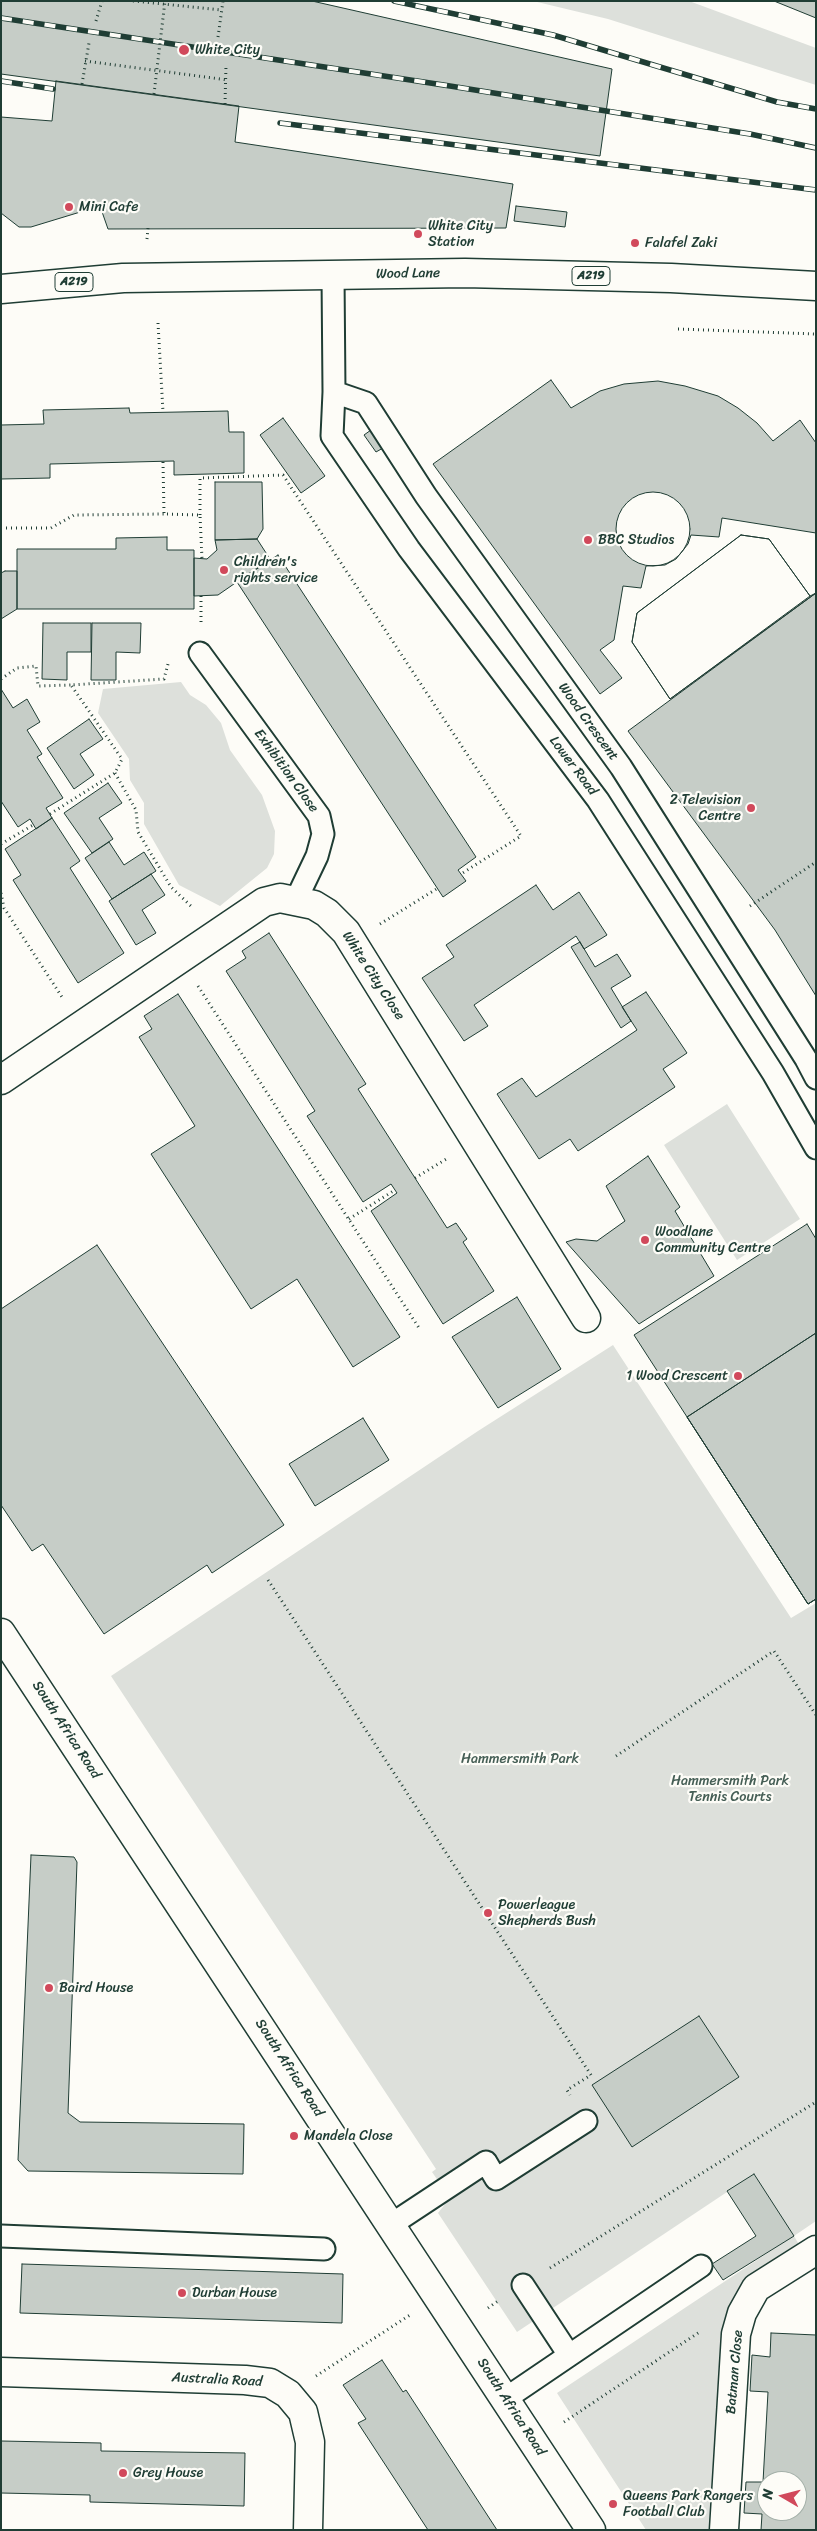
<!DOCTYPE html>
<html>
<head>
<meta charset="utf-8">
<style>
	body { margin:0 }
	#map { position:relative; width:817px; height:2531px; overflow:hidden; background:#fdfcf7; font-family:Sriracha,sans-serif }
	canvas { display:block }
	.frame { position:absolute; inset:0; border:2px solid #1f3d34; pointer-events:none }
	.north { position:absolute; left:757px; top:2471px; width:50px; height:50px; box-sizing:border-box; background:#fdfcf7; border:1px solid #a4b0a9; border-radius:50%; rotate:278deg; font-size:14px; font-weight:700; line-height:20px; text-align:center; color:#1f3d34 }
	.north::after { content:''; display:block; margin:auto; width:18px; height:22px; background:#d1495b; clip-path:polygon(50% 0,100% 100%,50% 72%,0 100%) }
</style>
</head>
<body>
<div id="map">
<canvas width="817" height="2531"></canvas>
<div class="frame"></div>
<div class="north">N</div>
</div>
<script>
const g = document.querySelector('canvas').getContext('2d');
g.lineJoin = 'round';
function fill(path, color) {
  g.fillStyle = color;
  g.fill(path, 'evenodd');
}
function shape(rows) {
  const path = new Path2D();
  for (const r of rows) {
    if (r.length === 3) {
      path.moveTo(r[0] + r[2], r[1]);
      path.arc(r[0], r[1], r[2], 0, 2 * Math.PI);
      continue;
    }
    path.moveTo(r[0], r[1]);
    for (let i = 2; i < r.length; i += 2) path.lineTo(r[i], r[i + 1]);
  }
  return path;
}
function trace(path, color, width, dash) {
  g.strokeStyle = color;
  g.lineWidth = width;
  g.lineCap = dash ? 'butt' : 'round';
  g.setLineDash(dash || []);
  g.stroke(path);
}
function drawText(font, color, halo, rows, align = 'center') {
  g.font = font + ' Sriracha,sans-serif';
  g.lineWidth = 4.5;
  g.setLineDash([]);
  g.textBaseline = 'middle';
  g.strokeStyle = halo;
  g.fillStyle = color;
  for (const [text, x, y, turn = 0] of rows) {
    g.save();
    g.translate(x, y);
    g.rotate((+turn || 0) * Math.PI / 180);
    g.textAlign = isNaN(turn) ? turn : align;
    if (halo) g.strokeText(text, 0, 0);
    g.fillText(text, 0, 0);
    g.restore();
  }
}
fill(shape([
	[533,1,689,1,816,48,816,85,608,19],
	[181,682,190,695,206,705,221,723,230,750,262,795,275,831,274,854,267,868,220,906,179,885,144,824,144,803,130,780,129,759,98,713,103,689],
	[727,1104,800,1219,737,1260,664,1145],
	[613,1345,791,1618,816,1603,816,2221,794,2236,801,2248,745,2286,734,2298,724,2323,711,2530,646,2530,557,2393,793,2236,754,2174,517,2332,438,2213,450,2198,432,2172,436,2169,111,1676,478,1431]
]), '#dde0db');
const building = shape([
	[1,1,312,1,612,69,600,156,1,74,1,1],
	[774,1,816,1,816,18,774,1],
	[56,81,239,106,235,142,513,184,506,228,108,229,100,206,31,227,19,227,1,213,1,117,52,121,56,81],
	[516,206,567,212,565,227,514,221,516,206],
	[551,380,571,408,600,391,624,384,658,381,685,386,718,396,738,408,757,423,773,441,800,420,816,443,816,533,722,518,719,537,691,535,688,544,676,559,665,565,646,566,641,588,623,586,614,640,600,650,622,678,600,694,433,464,551,380],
	[129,408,130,413,228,411,229,432,244,432,244,473,174,475,174,461,50,464,50,478,1,479,1,425,44,424,43,410,129,408],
	[283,418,325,476,301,493,260,435,283,418],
	[371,430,383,448,376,452,364,435,371,430],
	[215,482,262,482,263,529,257,539,215,540,215,482],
	[653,529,37],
	[741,535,769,539,810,596,816,593,670,699,632,642,637,613,741,535],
	[741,535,769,539,810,596,670,699,632,642,637,613,741,535],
	[167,537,167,550,194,550,194,609,17,609,17,549,116,549,116,538,167,537],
	[257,539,270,559,218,595,194,596,194,558,207,559,217,550,215,540,257,539],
	[278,555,476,857,458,870,466,881,443,897,237,582,278,555],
	[5,571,17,571,17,609,1,619,1,573,5,571],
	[816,593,816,996,775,930,628,731,816,593],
	[43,623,91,623,91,652,67,652,67,680,42,679,43,623],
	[92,623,141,623,140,653,116,652,116,680,91,680,92,623],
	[1,689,13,708,27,699,40,722,27,730,42,754,37,757,63,798,46,808,52,818,36,829,30,819,18,827,1,801,1,689],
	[89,719,103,739,80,754,94,775,74,789,47,748,89,719],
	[108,783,122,803,99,818,113,839,92,853,64,813,108,783],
	[52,818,80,861,70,868,124,953,78,983,13,880,21,875,5,849,52,818],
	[109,842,124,865,144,852,156,871,112,899,85,858,109,842],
	[151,874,165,895,142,910,156,933,136,945,109,901,151,874],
	[536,885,553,910,579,892,607,935,584,949,576,936,474,1005,488,1026,464,1041,422,978,454,957,446,945,536,885],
	[269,933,366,1084,358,1089,447,1228,456,1223,467,1239,463,1242,494,1291,443,1324,371,1211,397,1193,391,1184,363,1202,307,1116,315,1111,226,971,246,958,242,951,269,933],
	[580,942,595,967,617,954,631,976,611,988,631,1021,621,1028,571,947,580,942],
	[646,992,687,1053,663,1069,675,1087,578,1151,570,1139,539,1159,497,1094,522,1078,536,1097,637,1030,622,1007,646,992],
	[178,994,400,1337,353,1367,297,1279,251,1309,151,1154,195,1126,139,1037,152,1029,144,1016,178,994],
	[648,1156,680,1207,675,1211,714,1276,639,1324,566,1242,576,1239,597,1241,625,1221,606,1186,648,1156],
	[807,1224,816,1239,816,1599,808,1604,634,1335,807,1224],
	[97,1245,284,1525,212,1573,207,1565,104,1634,43,1544,32,1551,1,1505,1,1309,97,1245],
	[517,1297,561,1369,498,1408,452,1337,517,1297],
	[816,1333,816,1599,808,1604,687,1417,816,1333],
	[816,1333,816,1599,808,1604,687,1417,816,1333],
	[363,1418,389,1460,315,1506,289,1464,363,1418],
	[31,1855,74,1857,77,1862,68,2113,80,2122,244,2124,243,2174,28,2171,18,2160,31,1855],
	[699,2016,739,2077,632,2147,592,2085,699,2016],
	[754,2174,794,2236,723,2280,712,2264,756,2236,727,2191,754,2174],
	[22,2264,343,2274,342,2323,20,2313,22,2264],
	[771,2333,816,2335,816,2530,761,2530,762,2514,744,2513,746,2482,763,2482,768,2392,750,2391,752,2355,770,2357,771,2333],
	[767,2481,797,2481,797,2511,767,2511,767,2481],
	[382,2360,403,2392,406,2390,497,2530,428,2530,358,2423,366,2419,343,2385,382,2360],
	[1,2441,101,2443,101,2451,245,2453,244,2506,90,2502,90,2495,1,2493,1,2441]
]);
fill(building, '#c6cdc7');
trace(building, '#1f3d34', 1);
const service = shape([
	[333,275,334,392,332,436,409,549,598,800,773,1073,816,1148],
	[334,392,366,403,426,496,621,767,806,1059,816,1078],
	[200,653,319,816,323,834,317,856,296,900],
	[392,2224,486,2162,496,2179,586,2121],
	[1,2236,324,2249],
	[523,2285,569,2355],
	[505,2399,701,2266]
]);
const minor = shape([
	[1,1080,264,902,280,898,314,905,327,913,346,932,586,1318],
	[1,2372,245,2380,270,2383,288,2394,303,2412,310,2442,308,2530],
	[724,2530,736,2334,742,2313,756,2288,816,2250]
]);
const tertiary = shape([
	[1,1633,591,2530]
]);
const primary = shape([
	[1,289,123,278,465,273,671,278,816,286]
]);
trace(service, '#1f3d34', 25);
trace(minor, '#1f3d34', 31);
trace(tertiary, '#1f3d34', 31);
trace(primary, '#1f3d34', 31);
trace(shape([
	[133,1,222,10],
	[96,21,102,1],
	[218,37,223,1],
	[85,61,228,80],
	[82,84,89,43],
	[225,104,226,65],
	[147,239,148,228],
	[158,323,163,412],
	[678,329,816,334],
	[163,462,164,514,200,515,202,559],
	[200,515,200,478,283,475,521,836,461,874],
	[1,528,51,528,74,515,164,514],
	[201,622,201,595],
	[1,679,17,668,36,666,38,686,71,685],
	[115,773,136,810,138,832,171,887,193,908],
	[50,814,115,773,122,759,71,685,164,679,168,664,171,663],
	[1,844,33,825],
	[1,893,4,908,62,997],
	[750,906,816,862],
	[380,924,438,888],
	[198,986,419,1328],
	[415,1178,448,1158],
	[349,1219,395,1190],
	[268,1580,591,2075,567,2090,570,2095],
	[616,1756,774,1651,816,1715],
	[550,2268,816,2102],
	[488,2308,498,2301],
	[316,2376,410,2315],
	[564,2422,701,2331]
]), '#1f3d34', 3, [1, 4]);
trace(service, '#fdfcf7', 21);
trace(minor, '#fdfcf7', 28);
trace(tertiary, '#fdfcf7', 28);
trace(primary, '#fdfcf7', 28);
const rail = shape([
	[394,1,553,35,777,102,816,109],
	[1,18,450,86,750,134,816,148],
	[1,81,53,89],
	[280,123,816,190]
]);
trace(rail, '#1f3d34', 5.5);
trace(rail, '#fdfcf7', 4, [11]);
trace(shape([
	[154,94,165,1]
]), '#1f3d34', 3, [1, 4]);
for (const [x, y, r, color] of [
	[184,50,6,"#d1495b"],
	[69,207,5,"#d1495b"],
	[418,234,5,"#d1495b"],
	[635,243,5,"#d1495b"],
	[588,540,5,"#d1495b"],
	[224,570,5,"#d1495b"],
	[751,808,5,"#d1495b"],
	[645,1240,5,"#d1495b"],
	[738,1376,5,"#d1495b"],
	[488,1913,5,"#d1495b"],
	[49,1988,5,"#d1495b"],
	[294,2136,5,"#d1495b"],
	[182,2293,5,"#d1495b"],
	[123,2473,5,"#d1495b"],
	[613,2504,5,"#d1495b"]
]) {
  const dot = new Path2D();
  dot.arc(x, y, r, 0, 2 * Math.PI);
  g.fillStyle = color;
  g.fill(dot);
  trace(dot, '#fdfcf7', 2);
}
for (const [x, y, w] of [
	[591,276,38],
	[74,282,38]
]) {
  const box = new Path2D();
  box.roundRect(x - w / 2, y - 9.5, w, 19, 4);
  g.fillStyle = '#fdfcf7';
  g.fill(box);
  trace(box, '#1f3d34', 1);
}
drawText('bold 12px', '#1f3d34', null, [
	["A219",591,276],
	["A219",74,282]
]);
drawText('14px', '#1f3d34', '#fdfcf7', [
	["White City",195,50],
	["Mini Cafe",79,207],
	["White City",428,226],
	["Station",428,242],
	["Falafel Zaki",645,243],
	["BBC Studios",598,540],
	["Children's",234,562],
	["rights service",234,578],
	["2 Television",741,800,"right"],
	["Centre",741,816,"right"],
	["Woodlane",655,1232],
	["Community Centre",655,1248],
	["1 Wood Crescent",728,1376,"right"],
	["Powerleague",498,1905],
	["Shepherds Bush",498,1921],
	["Baird House",59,1988],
	["Mandela Close",304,2136],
	["Durban House",192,2293],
	["Grey House",133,2473],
	["Queens Park Rangers",623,2496],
	["Football Club",623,2512]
], 'left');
drawText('14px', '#1f3d34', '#fdfcf7', [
	["Wood Lane",408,274,-1],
	["Wood Crescent",588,722,54],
	["Lower Road",573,766,53],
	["Exhibition Close",286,771,54],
	["White City Close",373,976,57],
	["South Africa Road",66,1730,57],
	["South Africa Road",289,2068,57],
	["Batman Close",735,2372,-85],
	["Australia Road",217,2380,3],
	["South Africa Road",511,2407,57]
]);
drawText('14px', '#455e55', '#fdfcf7', [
	["Hammersmith Park",520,1759],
	["Hammersmith Park",730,1781],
	["Tennis Courts",730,1797]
]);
</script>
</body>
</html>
